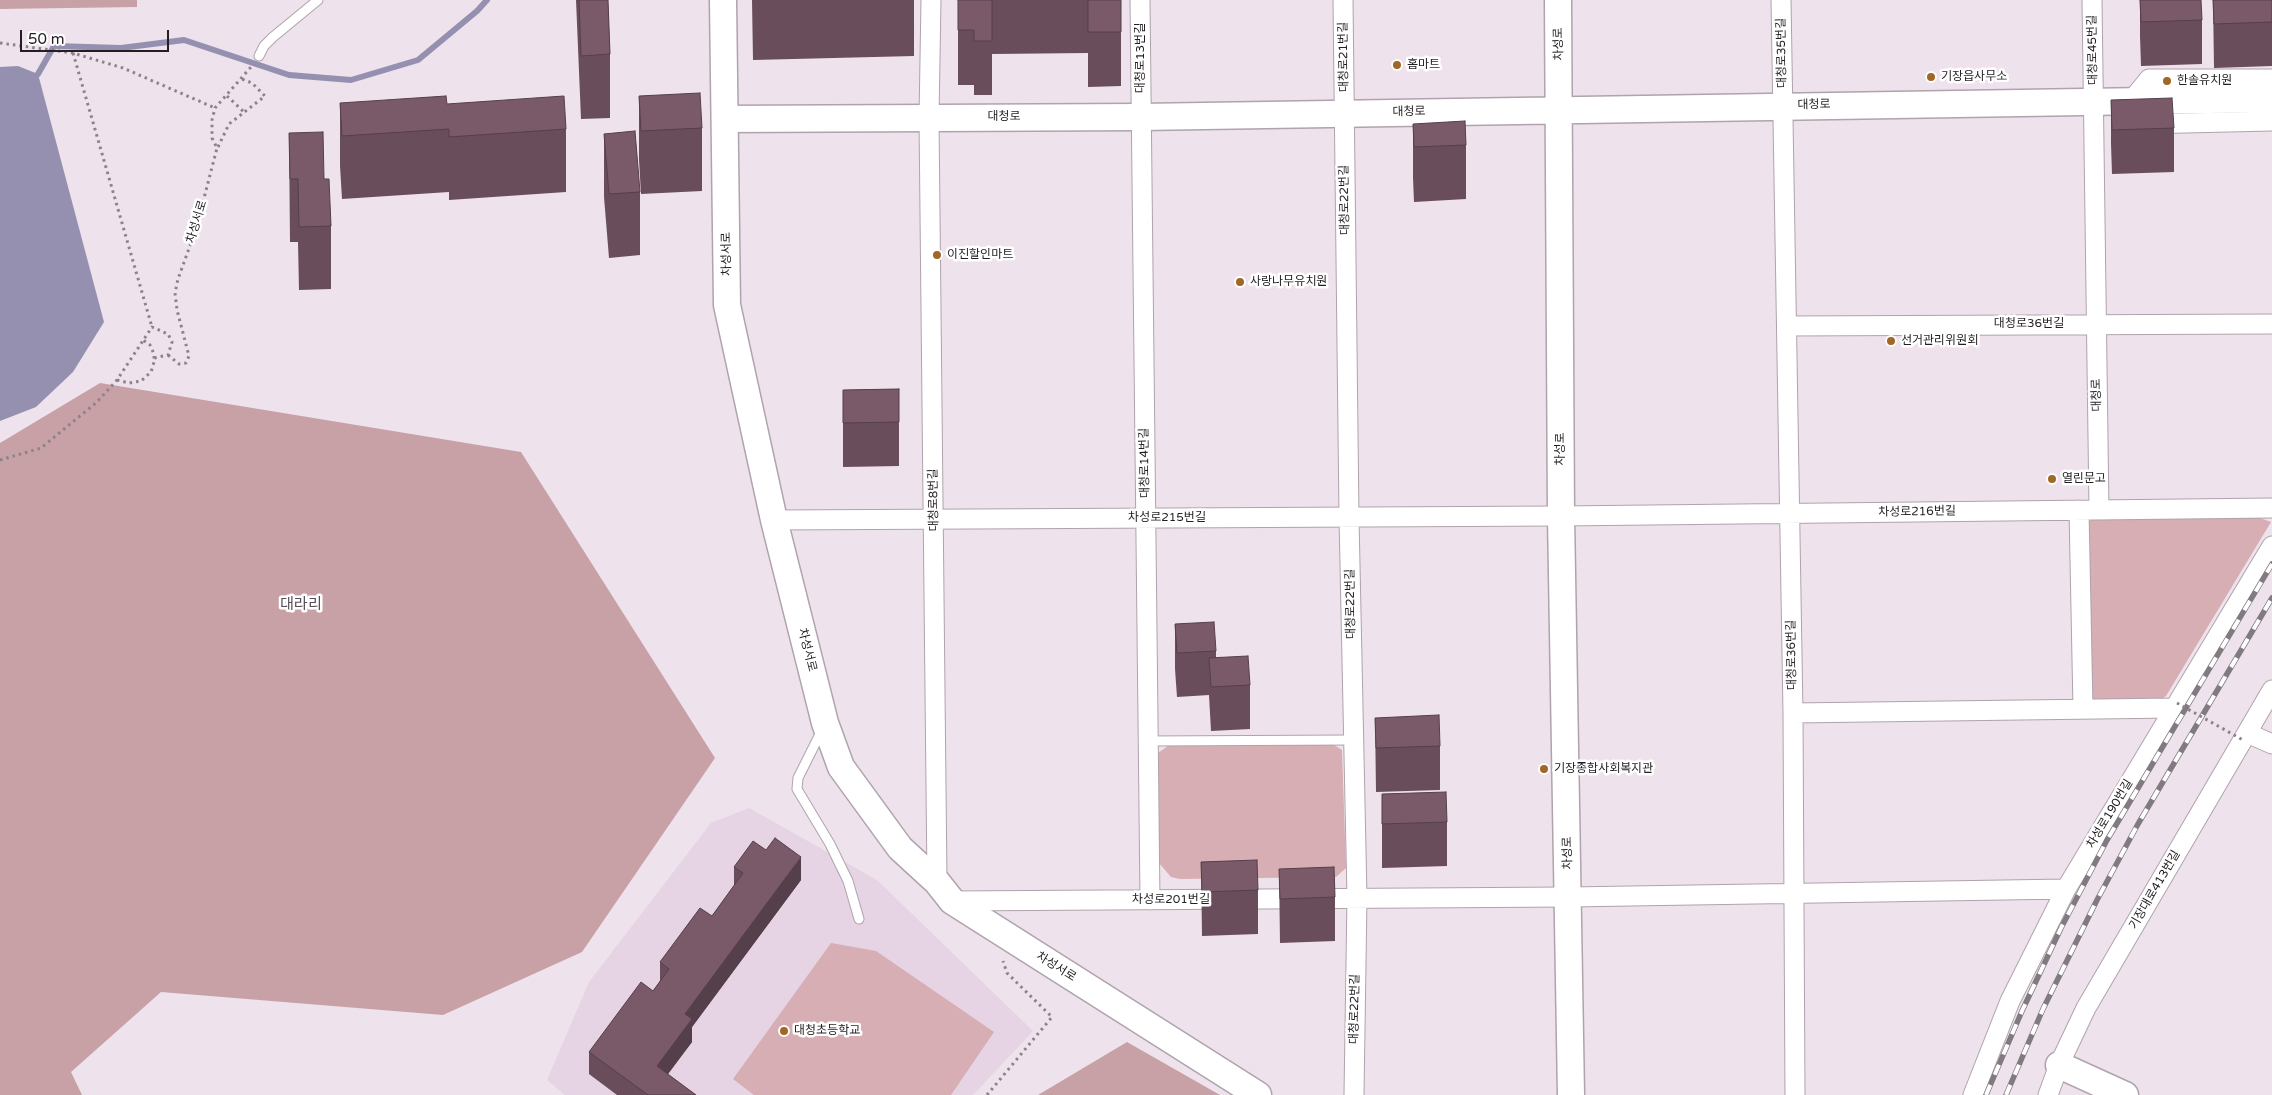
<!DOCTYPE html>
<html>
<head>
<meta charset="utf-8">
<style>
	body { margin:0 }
	#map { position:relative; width:2272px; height:1095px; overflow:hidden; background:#eee2ec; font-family:"Varela Round",sans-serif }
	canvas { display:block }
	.scale { position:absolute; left:20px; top:30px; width:149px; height:22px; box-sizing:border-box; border:2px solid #221e21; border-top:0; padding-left:6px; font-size:15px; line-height:18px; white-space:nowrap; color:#221e21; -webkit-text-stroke:4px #fff; paint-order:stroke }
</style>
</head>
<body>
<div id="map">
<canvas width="2272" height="1095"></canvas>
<div class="scale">50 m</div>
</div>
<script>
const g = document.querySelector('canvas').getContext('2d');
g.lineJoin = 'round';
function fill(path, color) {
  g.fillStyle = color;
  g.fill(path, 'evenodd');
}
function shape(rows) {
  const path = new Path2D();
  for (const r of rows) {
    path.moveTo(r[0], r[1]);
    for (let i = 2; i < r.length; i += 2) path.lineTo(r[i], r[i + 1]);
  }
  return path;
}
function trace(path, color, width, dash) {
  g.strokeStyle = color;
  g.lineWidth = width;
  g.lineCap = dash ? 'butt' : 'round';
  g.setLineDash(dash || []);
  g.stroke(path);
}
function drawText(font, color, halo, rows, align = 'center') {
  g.font = font + ' "Varela Round","Noto Sans KR",sans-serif';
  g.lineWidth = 5;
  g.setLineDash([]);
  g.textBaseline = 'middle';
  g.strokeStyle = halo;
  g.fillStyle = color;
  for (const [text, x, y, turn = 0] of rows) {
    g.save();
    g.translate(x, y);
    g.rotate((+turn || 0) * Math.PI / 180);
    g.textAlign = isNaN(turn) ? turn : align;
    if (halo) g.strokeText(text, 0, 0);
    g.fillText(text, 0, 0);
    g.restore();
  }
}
fill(shape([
	[749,808,877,880,1033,1031,973,1095,565,1095,547,1080,589,982,711,823]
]), '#e6d3e3');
fill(shape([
	[2260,518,2271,522,2166,696,2160,700,2091,704,2088,521,2095,519],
	[1172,743,1331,743,1342,750,1346,868,1336,877,1180,879,1171,877,1159,863,1158,753],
	[831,943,876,951,994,1032,951,1095,754,1095,733,1079]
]), '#d6aeb4');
fill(shape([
	[0,0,137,0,137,7,0,9],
	[100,383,521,452,715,758,582,952,443,1015,161,992,71,1072,82,1095,0,1095,0,443],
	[1127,1042,1220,1095,1038,1095]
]), '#c8a1a7');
fill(shape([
	[18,66,38,74,104,322,73,372,36,407,0,421,0,67]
]), '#9590b0');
trace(shape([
	[38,74,54,46,121,48,184,40,289,75,351,80,418,60,477,11,487,0]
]), '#9590b0', 6);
const lane = shape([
	[259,56,264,46,273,37,318,0],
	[822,730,798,778,797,789,830,844,848,881,859,919],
	[1148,741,1353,740]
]);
const street = shape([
	[931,0,929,118,937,882],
	[1140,0,1150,900],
	[1343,0,1349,517,1357,898,1354,1095],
	[1781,0,1793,713,1795,1095],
	[2092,0,2099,510],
	[2272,79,2149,79,2132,100,2143,124,2272,121],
	[1787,326,2272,324],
	[2079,510,2083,709],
	[774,520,1561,516,2272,508],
	[1793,713,2174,708],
	[2247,733,2272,744],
	[952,901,1569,897,2066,889],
	[1973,1095,2010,1001,2066,889,2272,546],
	[2048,1095,2059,1065,2086,1008,2272,690]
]);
const secondary = shape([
	[723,0,727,305,774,520,825,723,841,767,900,848,937,882,952,901,1258,1095],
	[1558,0,1561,516,1571,1095],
	[725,119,1141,117,2272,99],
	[2059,1065,2125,1095]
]);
trace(lane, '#afa3ad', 11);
trace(street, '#afa3ad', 21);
trace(secondary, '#afa3ad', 29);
trace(shape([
	[0,43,73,53,123,68,215,108],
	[73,53,152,327],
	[227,96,245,113],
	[218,147,229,124,265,96,252,83,242,79],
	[168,355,179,364,186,363,189,356,177,310,175,293,178,279,196,229,217,148,212,138,212,120,215,108,251,67],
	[117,380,129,383,141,381,151,372,154,362,154,354,150,345,143,340],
	[0,460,41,448,97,402,117,380,152,327,168,334,172,342,168,355,154,358],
	[987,1095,1052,1017,1007,973,1003,961]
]), '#8b8389', 3, [2.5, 4]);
trace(lane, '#fff', 9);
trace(street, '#fff', 19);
trace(secondary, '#fff', 26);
const rail = shape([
	[1986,1095,2022,1011,2061,928,2107,840,2272,564],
	[2006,1095,2043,1009,2097,900,2138,824,2272,598]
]);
trace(rail, '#827a81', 5.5);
trace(rail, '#fff', 4, [11]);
trace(shape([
	[2177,703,2243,740]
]), '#8b8389', 3, [2.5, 4]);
fill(shape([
	[576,0,608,0,610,54,610,118,581,119],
	[752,0,914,0,914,56,753,60],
	[958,0,1121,0,1121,86,1088,87,1088,53,992,54,992,95,974,95,974,85,958,85],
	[2140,0,2202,20,2202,64,2141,66,2140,36],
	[2213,0,2272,0,2272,66,2214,68],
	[639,96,702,128,702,191,641,194,639,160],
	[2111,100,2174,128,2174,172,2112,174,2111,144],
	[340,103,447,104,566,129,566,192,449,200,449,192,342,199,340,166],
	[1413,124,1466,145,1466,199,1414,202,1413,178],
	[289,133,324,179,331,226,331,289,299,290,298,242,290,242],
	[604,134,640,192,640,255,609,258,604,197],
	[899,389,899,466,843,467,843,390],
	[1175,624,1216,651,1216,658,1250,685,1250,729,1211,731,1209,695,1177,697,1175,669],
	[1375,718,1440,746,1440,790,1376,792],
	[1382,794,1447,822,1447,866,1382,868],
	[1201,862,1258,890,1258,934,1202,936],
	[734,867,801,880,692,1027,692,1042,667,1074,696,1095,617,1095,589,1074,589,1052,653,991,660,981,660,962,712,916,734,886],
	[1279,869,1335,897,1335,941,1280,943]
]), '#694d5a');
fill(shape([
	[801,857,801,880,692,1027,692,1042,657,1089,657,1066,685,1014]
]), '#553f4a');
const building = shape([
	[579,0,608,0,610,54,581,56,579,0],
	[958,0,992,0,992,41,974,41,974,30,958,30,958,0],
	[1088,0,1121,0,1121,32,1088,32,1088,0],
	[2140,0,2201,0,2202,20,2141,22,2140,0],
	[2213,0,2272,0,2272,22,2214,24,2213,0],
	[700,93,702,128,641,131,639,96,700,93],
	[446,96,447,104,564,96,566,129,449,137,449,129,342,136,340,103,446,96],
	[2172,98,2174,128,2112,130,2111,100,2172,98],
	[1465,121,1466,145,1414,147,1413,124,1465,121],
	[635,131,640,192,609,194,604,134,635,131],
	[323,132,324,179,329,179,331,226,299,227,298,179,290,179,289,133,323,132],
	[899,389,899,422,843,423,843,390,899,389],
	[1214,622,1216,651,1177,653,1175,624,1214,622],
	[1248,656,1250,685,1211,687,1209,658,1248,656],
	[1439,715,1440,746,1376,748,1375,718,1439,715],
	[1446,792,1447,822,1382,824,1382,794,1446,792],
	[775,838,801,857,685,1014,692,1019,657,1066,696,1095,648,1095,589,1052,641,982,653,991,669,969,660,962,700,908,712,916,743,873,734,867,753,841,766,850,775,838],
	[1257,860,1258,890,1202,892,1201,862,1257,860],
	[1334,867,1335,897,1280,899,1279,869,1334,867]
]);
fill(building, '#7a5a69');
trace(building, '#553f4a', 1);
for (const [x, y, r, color] of [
	[1397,65,5,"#a06726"],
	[1931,77,5,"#a06726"],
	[2167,81,5,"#a06726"],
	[937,255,5,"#a06726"],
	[1240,282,5,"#a06726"],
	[1891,341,5,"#a06726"],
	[2052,479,5,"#a06726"],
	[1544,769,5,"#a06726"],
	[784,1031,5,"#a06726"]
]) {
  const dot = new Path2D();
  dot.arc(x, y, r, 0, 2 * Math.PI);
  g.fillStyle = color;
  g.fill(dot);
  trace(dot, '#fff', 2);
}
drawText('12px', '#221e21', '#fff', [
	["차성로",1559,44,-91],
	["대청로45번길",2093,50,-91],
	["대청로35번길",1782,53,-91],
	["대청로21번길",1344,57,-91],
	["대청로13번길",1141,58,-90],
	["대청로",1814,105,-1],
	["대청로",1409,112,-1],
	["대청로",1004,117],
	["대청로22번길",1345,200,-91],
	["차성서로",197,222,-73],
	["차성서로",727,254,-91],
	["대청로36번길",2029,324],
	["대청로",2097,395,-91],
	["차성로",1561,449,-90],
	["대청로14번길",1145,463,-91],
	["대청로8번길",934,500,-91],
	["차성로216번길",1917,512,-1],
	["차성로215번길",1167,518],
	["대청로22번길",1351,604,-91],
	["차성서로",807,650,76],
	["대청로36번길",1792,655,-91],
	["차성로190번길",2110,814,-59],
	["차성로",1568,853,-91],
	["기장대로413번길",2155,890,-60],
	["차성로201번길",1171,900],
	["차성서로",1056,967,32],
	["대청로22번길",1355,1009,-89]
]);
drawText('12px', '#221e21', '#fff', [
	["홈마트",1407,65],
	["기장읍사무소",1941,77],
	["한솔유치원",2177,81],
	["이진할인마트",947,255],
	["사랑나무유치원",1250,282],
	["선거관리위원회",1901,341],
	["열린문고",2062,479],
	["기장종합사회복지관",1554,769],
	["대청초등학교",794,1031]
], 'left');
drawText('15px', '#574d55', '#fff', [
	["대라리",301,605]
]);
</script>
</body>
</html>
